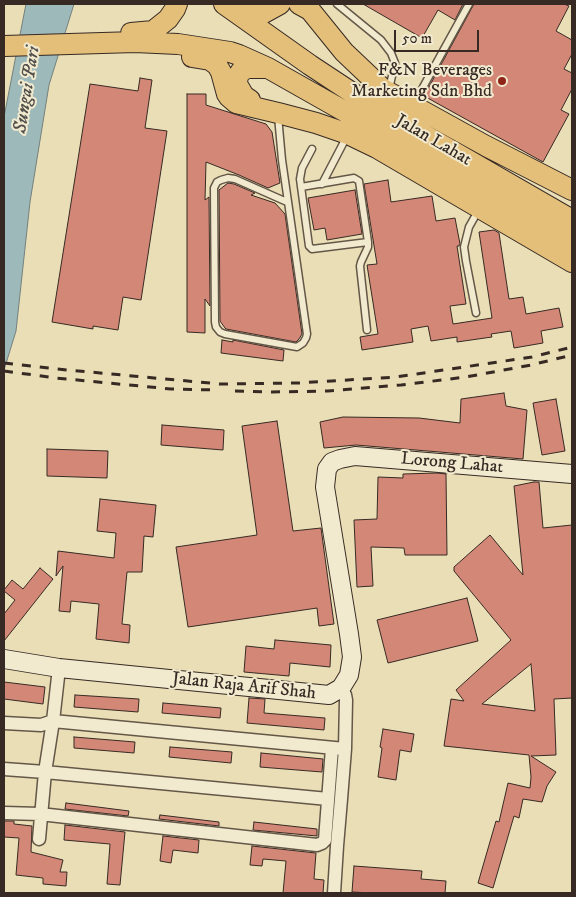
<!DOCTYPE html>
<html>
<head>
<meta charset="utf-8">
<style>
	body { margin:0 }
	#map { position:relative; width:576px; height:897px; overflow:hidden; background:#e9deb5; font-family:"IM FELL DW Pica",serif }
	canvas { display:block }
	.frame { position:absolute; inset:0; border:5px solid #372a24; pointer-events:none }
	.scale { position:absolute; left:394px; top:30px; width:85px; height:22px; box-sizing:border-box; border:2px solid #372a24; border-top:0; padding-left:6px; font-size:15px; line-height:18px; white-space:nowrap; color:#372a24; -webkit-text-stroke:4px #f1eacf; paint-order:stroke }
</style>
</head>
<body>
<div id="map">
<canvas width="576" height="897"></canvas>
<div class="frame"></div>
<div class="scale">50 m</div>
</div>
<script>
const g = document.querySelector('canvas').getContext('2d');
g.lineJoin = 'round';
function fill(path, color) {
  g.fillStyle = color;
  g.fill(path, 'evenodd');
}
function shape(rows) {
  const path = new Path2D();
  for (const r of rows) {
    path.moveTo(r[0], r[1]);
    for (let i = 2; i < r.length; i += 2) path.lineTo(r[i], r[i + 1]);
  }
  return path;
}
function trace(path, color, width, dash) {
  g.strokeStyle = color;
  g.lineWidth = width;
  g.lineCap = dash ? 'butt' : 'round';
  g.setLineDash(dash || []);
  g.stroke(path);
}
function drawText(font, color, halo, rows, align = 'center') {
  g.font = font + ' "IM FELL DW Pica",serif';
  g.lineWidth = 4;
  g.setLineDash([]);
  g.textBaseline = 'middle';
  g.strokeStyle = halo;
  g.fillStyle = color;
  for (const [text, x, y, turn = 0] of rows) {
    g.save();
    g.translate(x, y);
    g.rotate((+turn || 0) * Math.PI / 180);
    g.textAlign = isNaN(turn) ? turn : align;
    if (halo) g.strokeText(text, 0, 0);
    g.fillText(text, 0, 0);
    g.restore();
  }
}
const water = shape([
	[26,4,74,4,49,85,30,202,16,331,4,370,4,117,26,4]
]);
fill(water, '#9db9ba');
trace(water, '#74807e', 1);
const building = shape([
	[363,4,463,4,455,20,438,10,422,38,363,4],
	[474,4,564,4,569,6,556,31,572,40,572,54,564,69,572,73,572,89,561,110,569,114,543,162,424,96,474,4],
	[140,78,152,80,145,128,167,131,141,300,123,297,118,330,93,326,93,329,52,322,90,84,138,91,140,78],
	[187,94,206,94,206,105,266,124,272,132,280,183,268,188,239,175,206,162,205,200,209,197,210,306,205,299,205,333,187,332,187,94],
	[388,180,391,202,432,196,436,221,455,218,460,244,459,246,457,246,466,304,450,306,453,324,492,318,479,232,494,230,499,233,509,299,523,297,526,314,559,308,563,327,541,331,543,343,514,348,511,331,491,334,492,337,457,342,457,337,431,341,428,326,411,329,413,342,362,350,360,337,378,334,367,265,377,264,364,184,388,180],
	[228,183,234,184,255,193,251,195,275,203,285,214,302,334,299,339,296,342,226,329,225,328,220,321,219,190,228,183],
	[355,190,362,234,327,240,325,228,314,230,308,198,355,190],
	[222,340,233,342,233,340,284,350,283,361,221,353,222,340],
	[504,393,506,406,527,410,523,459,356,445,324,448,320,422,343,417,419,418,460,423,461,399,504,393],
	[556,399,565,451,542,455,533,403,556,399],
	[277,421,293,531,321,528,334,624,319,626,317,608,188,627,176,547,257,535,242,426,277,421],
	[162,425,224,430,223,450,161,445,162,425],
	[47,449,108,451,107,478,47,476,47,449],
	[437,473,446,474,447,555,405,555,404,548,371,547,373,586,357,587,354,520,377,519,378,477,403,478,403,474,437,473],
	[534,482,539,482,543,528,572,525,572,698,554,699,556,755,531,756,556,772,547,786,542,802,523,799,519,818,514,816,493,888,478,883,496,821,499,822,508,783,530,788,531,777,529,755,444,746,451,699,464,701,456,690,511,640,454,571,454,567,490,535,523,575,514,486,534,482],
	[531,664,535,711,482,704,531,664],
	[100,499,156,505,153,537,144,536,142,572,127,572,122,624,130,625,129,643,96,639,99,604,71,601,70,612,59,611,63,566,56,576,58,551,114,558,116,533,97,531,100,499],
	[40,568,53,579,4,641,4,614,15,600,4,591,4,590,12,580,23,589,40,568],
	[467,598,478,641,388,663,377,620,467,598],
	[275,640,331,645,330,667,290,663,289,676,244,672,246,646,274,649,275,640],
	[4,682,45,687,43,704,4,699,4,682],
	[75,695,139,699,138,712,74,707,75,695],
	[249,698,265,699,264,713,325,718,324,730,247,723,249,698],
	[163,703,221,708,220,718,162,713,163,703],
	[383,729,414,734,411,752,400,750,396,780,378,777,382,748,380,747,383,729],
	[74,737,135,742,134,753,74,748,74,737],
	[170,747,232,752,231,763,169,757,170,747],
	[261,753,323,759,322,772,260,767,261,753],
	[66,803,129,811,128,816,65,809,66,803],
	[160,815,219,822,219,826,159,819,160,815],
	[4,821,14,821,14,824,32,826,31,852,63,860,60,872,67,872,66,886,43,884,43,878,16,875,19,838,4,837,4,821],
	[254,822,317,829,317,836,253,830,254,822],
	[65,825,125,832,120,885,107,884,110,844,64,840,65,825],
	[163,836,199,840,198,853,173,850,171,863,160,861,163,836],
	[252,846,316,853,314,879,324,880,323,893,283,893,286,861,263,859,262,866,250,865,252,846],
	[354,866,422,871,421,879,446,881,445,893,372,893,352,892,354,866]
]);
fill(building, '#d38777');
trace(building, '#372a24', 1);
const lane = shape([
	[337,4,381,40,391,53,395,63,389,89],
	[422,89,469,4],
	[278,116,282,160,307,334,306,338,303,343,297,347,225,334,220,332,216,327,215,322,214,188,217,182,221,180,228,178,235,179,287,202],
	[312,149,302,168,300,179,309,246,312,249,368,242],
	[322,184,347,136],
	[301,187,354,178,359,181,368,242,368,247,361,262,360,266,367,330],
	[476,313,466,261,464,247,469,227,478,211]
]);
const street = shape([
	[4,723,41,725,53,721,345,749],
	[4,769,45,772,328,799],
	[4,813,40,814,317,845,322,843,325,840,332,748],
	[39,839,45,772,53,721,59,668],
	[334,893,337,846,341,799,345,749,346,700,345,695,341,688]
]);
const secondary = shape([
	[4,659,59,668,329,695,341,688,349,675,352,657,349,634,325,487,327,469,332,462,340,459,355,456,572,474]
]);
const primary = shape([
	[224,4,310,65,357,96,572,220],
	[299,4,310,10,344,52,383,89,486,146,572,190],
	[237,10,247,13,260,15,280,4],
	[131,33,153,31,168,19,175,9,177,4],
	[4,46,135,42,178,44,230,52,239,55,268,68,572,240],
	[192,57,210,60,217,65,221,72,227,94,229,97,236,103,278,113,316,123,348,134,377,148,572,262],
	[250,100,244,96,237,84,237,80,239,74,241,71,248,68,266,68]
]);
trace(lane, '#645748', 9);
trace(street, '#645748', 15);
trace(secondary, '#372a24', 20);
trace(primary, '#372a24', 22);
trace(lane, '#f1eacf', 6);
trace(street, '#f1eacf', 12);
trace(secondary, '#f1eacf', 18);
trace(primary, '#e4bf7a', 20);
trace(shape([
	[4,363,57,369,220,384,298,383,396,377,532,357,572,347],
	[4,371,56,378,171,389,218,390],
	[235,391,272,392,328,391,401,385,466,377,531,365,572,355]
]), '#372a24', 3, [9, 9]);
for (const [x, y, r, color] of [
	[502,81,5,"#8f2418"]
]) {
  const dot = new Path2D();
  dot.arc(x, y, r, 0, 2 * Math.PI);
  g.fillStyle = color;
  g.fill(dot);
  trace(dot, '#f1eacf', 2);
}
drawText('18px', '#372a24', '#f1eacf', [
	["F&N Beverages",492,71],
	["Marketing Sdn Bhd",492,92]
], 'right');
drawText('18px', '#372a24', '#f1eacf', [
	["Jalan Lahat",433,141,30],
	["Lorong Lahat",452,464,5],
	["Jalan Raja Arif Shah",244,687,6]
]);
drawText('italic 19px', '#504e4a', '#f1eacf', [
	["Sungai Pari",28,90,-81]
]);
</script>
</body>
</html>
